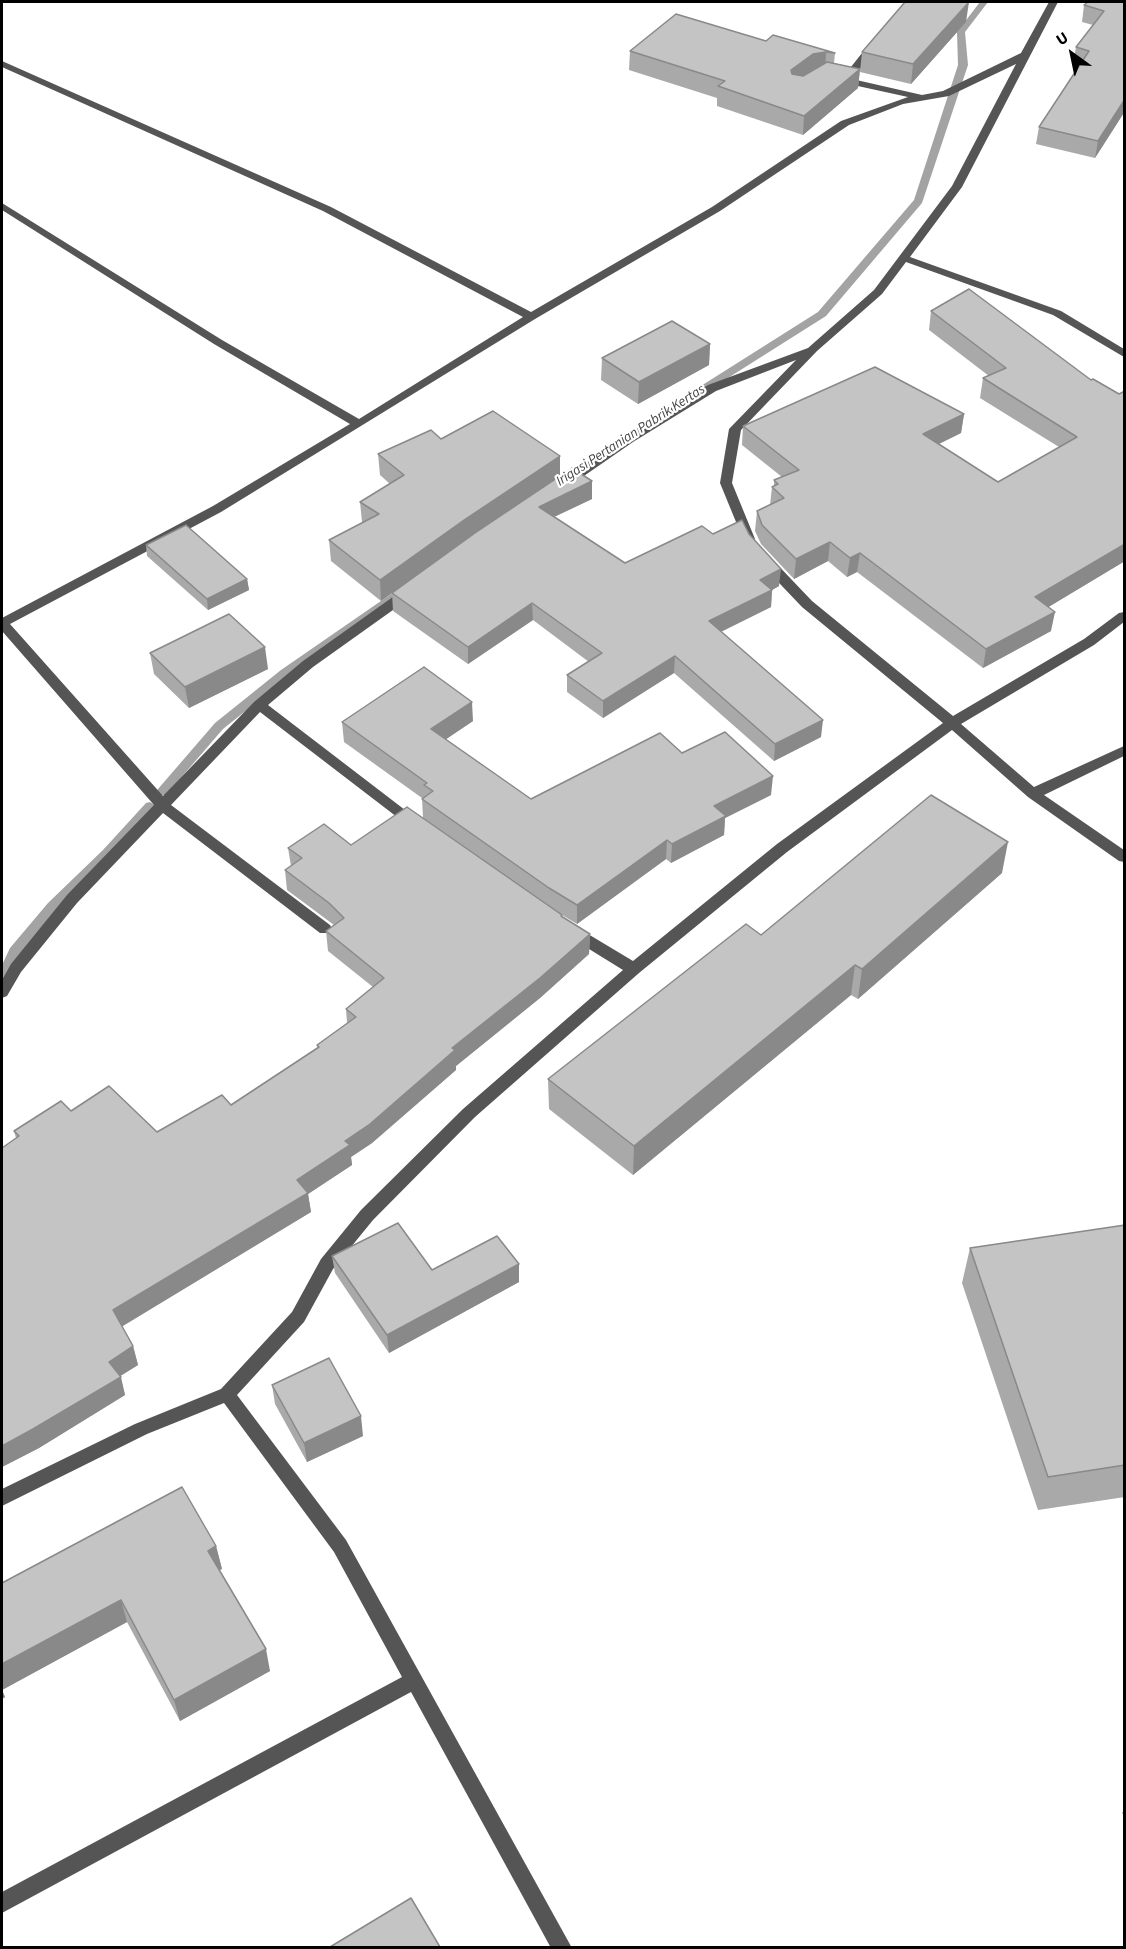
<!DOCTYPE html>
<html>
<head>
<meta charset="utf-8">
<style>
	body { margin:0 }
	#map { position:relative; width:1126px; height:1949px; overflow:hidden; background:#fff; font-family:"Source Sans 3",sans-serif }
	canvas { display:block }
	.frame { position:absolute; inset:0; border:3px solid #000; pointer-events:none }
	.north { position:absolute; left:1042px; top:24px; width:60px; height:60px; -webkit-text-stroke:4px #fff; paint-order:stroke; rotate:327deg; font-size:16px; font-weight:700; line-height:24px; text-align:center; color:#000 }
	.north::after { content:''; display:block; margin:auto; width:21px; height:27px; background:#000; clip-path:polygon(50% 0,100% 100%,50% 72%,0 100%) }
</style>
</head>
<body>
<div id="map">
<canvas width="1126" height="1949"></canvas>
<div class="frame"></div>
<div class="north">U</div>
</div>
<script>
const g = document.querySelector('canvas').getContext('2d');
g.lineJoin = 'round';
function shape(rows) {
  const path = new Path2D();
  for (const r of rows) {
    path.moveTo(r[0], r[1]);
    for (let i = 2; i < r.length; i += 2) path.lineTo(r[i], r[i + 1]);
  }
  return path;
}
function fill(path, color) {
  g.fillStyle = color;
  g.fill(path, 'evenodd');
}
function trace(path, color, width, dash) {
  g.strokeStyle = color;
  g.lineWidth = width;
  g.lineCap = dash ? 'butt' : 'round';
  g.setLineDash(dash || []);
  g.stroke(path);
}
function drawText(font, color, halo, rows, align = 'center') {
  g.font = font + ' "Source Sans 3",sans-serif';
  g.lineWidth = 4.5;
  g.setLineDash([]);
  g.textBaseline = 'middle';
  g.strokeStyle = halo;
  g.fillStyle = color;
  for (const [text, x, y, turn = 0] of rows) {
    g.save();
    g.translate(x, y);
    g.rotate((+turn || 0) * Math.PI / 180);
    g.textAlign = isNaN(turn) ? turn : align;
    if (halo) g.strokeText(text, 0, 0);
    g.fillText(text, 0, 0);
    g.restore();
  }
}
fill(shape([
	[980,2,988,2,965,32,968,65,922,203,826,316,701,395,693,395,693,391,818,312,914,200,958,65,957,32,980,2],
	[407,583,413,587,411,590,289,676,223,729,166,795,158,795,156,792,158,789,215,723,281,670,407,583],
	[150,802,156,806,154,809,113,856,58,909,20,955,7,980,2,981,2,965,10,948,48,903,103,850,146,803,150,802]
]), '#a3a3a3');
fill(shape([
	[1049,2,1058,2,962,187,910,257,1061,311,1124,349,1124,357,1053,315,906,262,882,294,817,351,741,430,732,483,755,539,753,542,749,543,743,539,720,483,729,429,796,360,716,391,633,442,568,487,560,487,558,484,560,481,625,436,708,385,808,348,874,290,952,186,1016,64,949,96,903,104,849,125,720,211,535,319,221,512,10,624,163,796,254,702,303,661,404,589,414,589,415,592,414,595,313,667,268,705,422,823,415,828,410,827,260,712,171,805,330,925,332,929,330,933,320,933,163,813,77,903,21,972,7,996,2,998,2,980,11,964,67,895,154,805,2,631,2,618,213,506,350,424,214,344,2,210,2,203,222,340,359,419,523,317,323,211,2,67,2,61,331,207,531,312,712,207,841,121,908,97,835,81,835,77,843,77,870,43,879,45,852,79,922,95,943,91,1021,53,1049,2],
	[767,558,772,559,812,601,953,716,1084,639,1119,613,1124,612,1124,622,1094,645,961,724,1034,787,1124,746,1124,756,1044,795,1124,850,1124,862,1119,861,1028,797,952,730,787,852,639,973,475,1117,373,1220,333,1269,304,1322,237,1395,346,1540,572,1948,551,1948,411,1692,2,1913,2,1892,402,1677,334,1552,224,1403,147,1434,2,1506,2,1489,135,1424,221,1389,292,1312,321,1259,361,1210,463,1109,623,970,568,936,566,932,568,928,578,928,633,961,777,844,943,723,802,607,762,565,761,562,767,558]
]), '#555');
fill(shape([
	[1125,2,1125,111,1095,158,1036,144,1039,127,1080,65,1073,64,1076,47,1093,25,1082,22,1084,5],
	[966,22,911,84,860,72,862,52],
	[766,41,835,53,834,63,860,69,858,88,803,135,717,106,717,98,629,70,630,51],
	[931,311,1091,380,1119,394,1125,391,1125,561,1048,607,1051,631,983,668,857,572,847,577,828,561,794,579,761,544,755,531,757,511,770,505,772,487,774,486,774,480,782,477,742,445,743,426,964,414,961,433,939,444,998,482,1059,447,980,398,983,378,989,376,929,330],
	[710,344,709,365,638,404,601,380,602,358],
	[441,439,560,456,560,476,592,481,592,499,554,517,625,563,713,534,749,534,779,586,772,590,771,607,721,632,821,737,774,761,674,673,603,718,567,692,567,675,589,662,533,620,468,664,393,611,392,593,381,601,331,561,329,540,362,523,362,522,360,502,390,484,380,475,378,454],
	[146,545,247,579,249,590,208,610,147,556],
	[150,653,268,669,189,708,154,674],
	[473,721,446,739,531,799,682,753,771,795,725,818,724,835,671,863,666,859,577,924,562,915,562,917,590,934,589,954,540,998,456,1066,456,1070,372,1143,351,1157,352,1165,308,1194,311,1212,122,1326,133,1346,138,1365,120,1376,125,1395,39,1448,2,1467,2,1148,16,1138,14,1131,71,1111,157,1132,231,1105,317,1048,317,1045,347,1023,346,1009,373,987,328,951,326,931,334,925,287,890,285,870,291,866,288,848,351,845,479,857,423,818,422,798,344,742,342,722],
	[1002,873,858,999,851,995,633,1175,549,1109,548,1079,761,935],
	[1125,1225,1125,1497,1038,1510,962,1283,970,1248],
	[332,1256,432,1270,519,1282,389,1353,335,1273],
	[272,1385,363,1436,307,1462,275,1404],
	[216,1546,222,1569,219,1570,270,1671,180,1721,127,1622,2,1690,5,1697,2,1699,2,1583],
	[1125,1808,1125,1817,1122,1813]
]), '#a9a9a9');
fill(shape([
	[969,2,966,22,911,84,913,64],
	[826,52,825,71,790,89,791,70,813,54],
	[860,69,858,88,803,135,804,116],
	[1125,99,1125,111,1095,158,1098,141],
	[710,344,709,365,638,404,639,382],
	[964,414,961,433,920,453,923,434],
	[560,456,560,477,465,540,381,601,380,580,464,520],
	[592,481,592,499,539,524,539,507],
	[830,542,828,561,794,579,796,559],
	[1125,544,1125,561,1032,617,1035,597],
	[860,553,857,572,847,577,850,558],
	[781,569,779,586,772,590,771,607,708,638,709,621,760,580],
	[247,579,249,590,208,610,207,599],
	[532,603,533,620,468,664,468,647],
	[1055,612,1051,631,983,668,986,649],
	[265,647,268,669,189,708,185,687],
	[675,656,674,673,603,718,603,701],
	[472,702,473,721,433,748,431,729],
	[823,720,821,737,774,761,775,744],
	[773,776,771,795,725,818,724,835,671,863,672,844,714,806],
	[667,840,666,859,577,924,577,905],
	[1008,842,1002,873,858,999,862,969],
	[590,934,589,954,540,998,456,1066,456,1070,372,1143,351,1157,352,1165,308,1194,311,1212,118,1329,113,1310,297,1180,345,1141,452,1048],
	[855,965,851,995,633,1175,634,1146],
	[519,1264,519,1282,389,1353,387,1335],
	[133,1346,138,1365,114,1380,109,1362],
	[121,1377,125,1395,39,1448,2,1467,2,1446],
	[361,1416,363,1436,307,1462,304,1443],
	[216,1546,222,1569,213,1573,208,1551],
	[121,1600,127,1622,2,1690,5,1697,2,1699,2,1664],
	[266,1649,270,1671,180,1721,174,1700]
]), '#898989');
const building = shape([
	[905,2,969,2,913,64,862,52,905,2],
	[1088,2,1125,2,1125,99,1098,141,1039,127,1089,51,1076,47,1104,11,1084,5,1088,2],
	[676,14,766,41,773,35,835,53,826,52,813,54,791,70,792,74,803,76,827,62,860,69,804,116,718,86,725,81,630,51,676,14],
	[969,289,1091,380,1093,379,1119,394,1125,391,1125,544,1035,597,1055,612,986,649,860,553,850,558,830,542,796,559,762,525,757,511,784,498,772,487,778,484,774,480,799,470,743,426,875,367,964,414,923,434,998,482,1077,437,983,378,1006,368,931,311,969,289],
	[672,321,710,344,639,382,602,358,672,321],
	[493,411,560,456,464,520,380,580,329,540,379,514,360,502,404,475,378,454,431,430,441,439,493,411],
	[572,468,592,481,539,507,625,563,702,526,713,534,742,520,749,534,781,569,760,580,772,590,709,621,823,720,775,744,675,656,603,701,567,675,602,653,532,603,468,647,392,593,475,533,572,468],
	[186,525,247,579,207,599,146,545,186,525],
	[229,614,265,647,185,687,150,653,229,614],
	[424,667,472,702,431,729,531,799,660,733,682,753,725,732,773,776,714,806,726,816,672,844,667,840,577,905,549,888,422,799,433,791,424,785,427,783,342,722,424,667],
	[931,795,1008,842,862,969,855,965,634,1146,548,1079,746,924,761,935,931,795],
	[407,807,562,915,561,916,590,934,540,978,452,1048,455,1050,370,1124,345,1141,350,1145,297,1180,308,1193,113,1310,133,1346,109,1362,121,1377,33,1429,2,1446,2,1148,19,1136,14,1131,61,1101,71,1111,109,1086,157,1132,222,1095,231,1105,319,1047,317,1045,356,1017,346,1009,384,978,326,931,344,918,329,903,285,870,302,858,288,848,324,824,351,845,407,807],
	[398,1223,432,1270,497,1236,519,1264,387,1335,332,1256,398,1223],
	[1125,1225,1125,1465,1048,1477,970,1248,1125,1225],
	[329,1358,361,1416,304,1443,272,1385,329,1358],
	[182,1487,216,1546,208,1551,266,1649,174,1700,121,1600,2,1664,2,1583,182,1487],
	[411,1898,440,1947,330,1947,411,1898]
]);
fill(building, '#c4c4c4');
trace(building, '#898989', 1.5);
drawText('italic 14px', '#444', '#fff', [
	["Irigasi Pertanian Pabrik Kertas",631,436,-33]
]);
</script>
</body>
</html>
